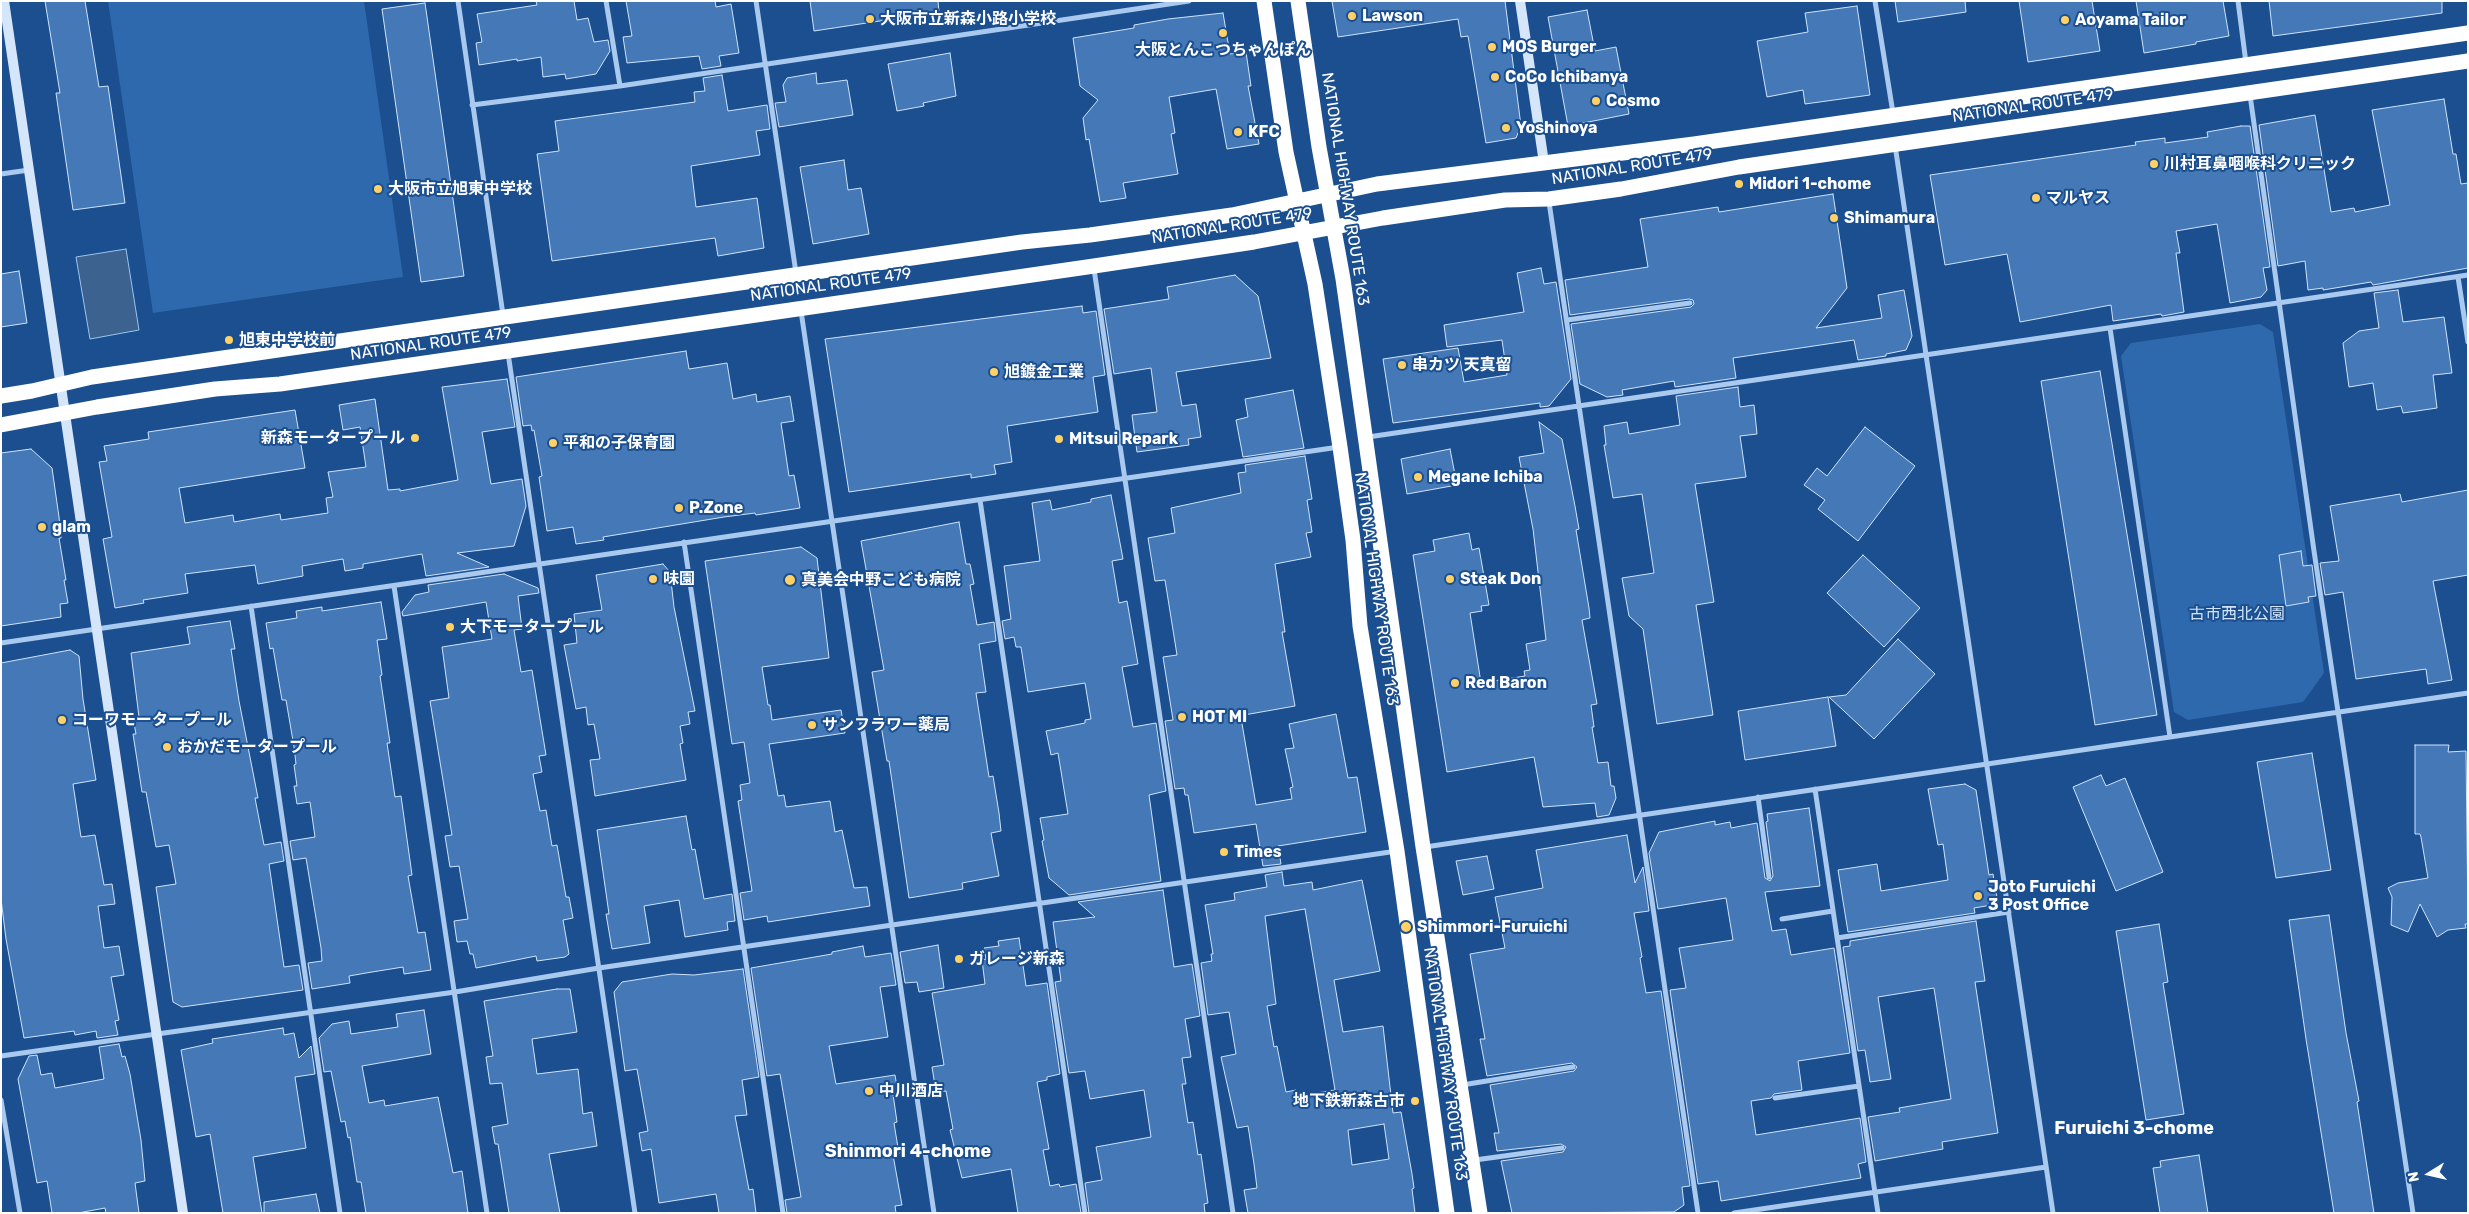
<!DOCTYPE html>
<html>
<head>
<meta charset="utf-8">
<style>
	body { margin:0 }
	#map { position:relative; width:2469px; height:1214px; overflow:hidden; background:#1b4f8f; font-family:Rubik,sans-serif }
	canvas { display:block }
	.frame { position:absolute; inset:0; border:2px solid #fff; pointer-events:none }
	.north { position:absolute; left:2404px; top:1149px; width:50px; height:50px; -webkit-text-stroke:4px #1b4f8f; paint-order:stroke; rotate:260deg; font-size:14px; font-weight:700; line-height:20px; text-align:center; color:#fff }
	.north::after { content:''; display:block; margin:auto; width:18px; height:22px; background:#fff; clip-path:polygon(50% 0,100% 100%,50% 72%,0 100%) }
</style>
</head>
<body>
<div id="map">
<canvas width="2469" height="1214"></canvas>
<div class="frame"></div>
<div class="north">N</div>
</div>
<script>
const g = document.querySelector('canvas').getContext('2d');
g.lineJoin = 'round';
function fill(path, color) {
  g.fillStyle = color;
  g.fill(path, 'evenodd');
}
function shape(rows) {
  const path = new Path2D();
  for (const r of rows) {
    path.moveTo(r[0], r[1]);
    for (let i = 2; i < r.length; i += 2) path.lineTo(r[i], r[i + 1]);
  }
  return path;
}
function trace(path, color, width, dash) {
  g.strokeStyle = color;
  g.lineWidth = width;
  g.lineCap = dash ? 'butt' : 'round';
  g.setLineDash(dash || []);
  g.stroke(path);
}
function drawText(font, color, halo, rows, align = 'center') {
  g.font = font + ' Rubik,"Noto Sans JP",sans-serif';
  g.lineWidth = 4;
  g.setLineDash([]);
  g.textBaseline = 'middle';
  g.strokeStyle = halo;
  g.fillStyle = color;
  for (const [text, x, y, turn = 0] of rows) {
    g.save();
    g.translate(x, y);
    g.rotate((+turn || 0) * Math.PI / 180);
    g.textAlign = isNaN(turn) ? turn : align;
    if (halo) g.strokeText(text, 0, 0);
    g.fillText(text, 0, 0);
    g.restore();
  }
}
fill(shape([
	[108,1,364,1,403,277,153,313],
	[2260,324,2273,332,2324,673,2303,702,2188,720,2174,712,2121,356,2131,343]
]), '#2e69ad');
const water = shape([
	[126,249,139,330,90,339,76,257,126,249]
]);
fill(water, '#3c6290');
trace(water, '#9cc4f0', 1);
const building = shape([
	[45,1,85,1,99,87,108,86,125,203,73,210,56,93,60,93,45,1],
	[536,1,574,1,577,20,588,18,594,42,608,40,610,51,596,74,566,79,565,74,543,77,541,57,517,61,517,59,479,65,476,43,482,42,477,14,537,5,536,1],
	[626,1,715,1,716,7,731,4,739,53,719,56,721,66,702,69,699,56,627,63,623,37,632,36,626,1],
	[810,1,938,1,939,12,814,31,810,1],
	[1332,1,1505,1,1521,126,1516,138,1486,143,1468,36,1461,37,1458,19,1338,37,1332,1],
	[1895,1,1965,1,1966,12,1898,22,1895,1],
	[2019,1,2092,1,2100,51,2028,62,2019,1],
	[2136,1,2223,1,2229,36,2196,42,2196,44,2144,53,2136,1],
	[2269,1,2442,1,2442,13,2273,36,2269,1],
	[425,3,464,276,421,282,382,9,425,3],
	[1857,6,1870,95,1805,104,1803,90,1767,97,1757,41,1808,32,1805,13,1857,6],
	[1587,10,1595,51,1616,47,1629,114,1568,126,1548,17,1587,10],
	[1223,13,1230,54,1246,52,1251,86,1248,86,1259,144,1227,149,1216,89,1169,97,1175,133,1171,134,1178,174,1123,183,1126,198,1100,202,1089,139,1086,140,1083,118,1098,100,1080,86,1073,38,1134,28,1134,25,1168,19,1223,13],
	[950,53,956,96,923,103,924,106,897,111,888,64,950,53],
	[816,73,817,84,847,80,853,115,779,127,775,103,786,102,783,85,787,78,816,73],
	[722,75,728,111,767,105,770,129,756,131,760,155,691,166,696,207,757,198,764,248,718,256,715,238,552,261,537,154,559,151,555,121,695,102,694,92,705,91,703,78,722,75],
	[2444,99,2453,154,2456,154,2461,184,2468,183,2468,268,2373,285,2371,282,2323,290,2323,288,2308,290,2305,261,2278,266,2259,125,2315,115,2331,212,2354,208,2355,212,2390,205,2372,110,2444,99],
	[2241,126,2250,126,2270,267,2263,268,2267,290,2261,297,2230,303,2217,224,2176,231,2180,253,2176,253,2184,312,2162,316,2161,314,2113,321,2111,305,2020,322,2007,254,1945,265,1930,175,2136,145,2135,142,2165,138,2165,143,2208,137,2207,132,2241,126],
	[844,160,848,190,861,188,869,234,813,244,800,167,844,160],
	[1833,194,1847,288,1816,328,1882,318,1878,295,1904,290,1912,336,1906,350,1886,354,1886,356,1858,360,1854,340,1733,358,1736,378,1675,387,1674,381,1622,390,1623,395,1607,397,1580,384,1571,324,1691,307,1694,304,1693,300,1689,299,1570,315,1565,280,1648,267,1640,219,1718,207,1719,212,1833,194],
	[1541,268,1544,284,1556,282,1571,379,1549,406,1540,407,1540,403,1393,423,1383,359,1458,348,1464,382,1507,375,1502,340,1447,347,1444,325,1524,312,1517,273,1541,268],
	[19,271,27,323,1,327,1,274,19,271],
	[1235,275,1258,296,1271,358,1176,372,1182,406,1196,404,1201,437,1188,439,1189,445,1137,452,1132,415,1157,412,1151,368,1114,374,1104,309,1169,299,1167,287,1235,275],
	[2398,290,2403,322,2444,317,2452,373,2433,375,2437,408,2403,413,2401,406,2377,410,2373,383,2349,387,2343,343,2359,331,2379,328,2374,293,2398,290],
	[1082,306,1083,313,1096,311,1105,375,1093,377,1098,412,1007,426,1012,462,994,465,996,474,971,478,971,474,849,492,825,339,1082,306],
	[686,351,689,369,727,363,733,399,756,394,757,402,790,396,794,421,781,423,789,476,794,475,800,508,756,515,755,513,724,517,603,537,604,540,576,544,573,527,547,531,539,477,542,476,534,430,532,431,531,425,523,426,516,377,686,351],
	[2100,371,2157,715,2095,725,2041,381,2100,371],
	[507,379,515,427,482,432,491,484,522,479,526,506,514,546,457,553,489,567,426,576,422,554,363,564,363,568,345,571,343,559,302,566,303,576,258,584,255,565,185,574,188,593,143,600,144,603,115,608,103,539,112,537,99,462,107,461,104,446,149,439,148,432,295,410,305,468,179,488,185,523,233,515,234,522,280,514,281,520,328,513,326,498,333,497,328,472,366,467,360,427,343,430,339,405,375,399,388,490,400,489,400,491,458,480,442,387,507,379],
	[1738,387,1740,407,1754,405,1757,434,1740,436,1746,477,1695,484,1714,602,1696,605,1713,715,1657,724,1643,629,1629,616,1622,578,1654,573,1642,494,1613,498,1604,445,1606,445,1604,426,1627,422,1629,434,1680,425,1676,396,1738,387],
	[1293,390,1304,448,1243,457,1236,420,1248,417,1245,399,1293,390],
	[1539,422,1562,439,1575,506,1579,529,1576,530,1589,608,1590,618,1582,620,1597,704,1591,705,1594,727,1592,727,1598,763,1608,762,1611,786,1614,786,1616,798,1609,815,1597,817,1595,803,1543,807,1534,757,1447,772,1413,555,1435,551,1433,540,1469,533,1472,550,1479,548,1489,605,1481,606,1482,611,1470,613,1481,683,1525,676,1524,671,1530,670,1526,644,1546,640,1533,529,1519,457,1544,453,1539,422],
	[1865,427,1915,466,1858,541,1818,509,1825,500,1804,485,1817,468,1827,476,1865,427],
	[31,449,52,468,59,517,61,538,59,538,66,580,64,580,68,603,60,604,61,617,1,626,1,453,31,449],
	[1450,449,1457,485,1407,494,1401,459,1450,449],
	[1305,456,1312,499,1307,500,1312,532,1306,533,1311,557,1275,564,1285,632,1282,632,1295,706,1244,715,1244,718,1241,718,1256,805,1292,799,1290,788,1293,787,1285,749,1294,748,1289,724,1336,714,1348,778,1357,777,1366,832,1278,846,1281,864,1263,866,1256,824,1194,833,1188,795,1185,795,1184,788,1175,789,1165,721,1173,720,1163,657,1177,655,1165,580,1155,581,1148,538,1175,533,1171,508,1241,493,1238,473,1246,472,1245,465,1305,456],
	[2468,490,2468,575,2433,581,2452,680,2428,684,2426,669,2356,679,2343,592,2325,595,2320,563,2339,561,2330,506,2400,494,2402,502,2468,490],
	[1111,495,1123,559,1112,561,1119,603,1127,601,1138,664,1122,667,1133,727,1156,723,1166,791,1149,795,1161,881,1069,895,1049,878,1042,841,1044,840,1040,818,1068,814,1058,753,1051,755,1046,731,1085,723,1085,720,1091,719,1085,683,1028,692,1021,647,1016,647,1014,637,1005,639,1002,621,1011,619,1004,566,1040,561,1032,503,1050,500,1052,510,1091,502,1091,499,1111,495],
	[959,522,966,564,970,564,974,584,970,585,977,625,994,622,996,641,979,644,986,692,976,693,989,777,993,776,999,813,1001,831,991,833,999,876,962,883,963,889,909,898,889,761,887,761,872,672,884,670,861,541,959,522],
	[801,547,817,558,829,658,762,667,768,705,770,705,772,720,841,710,845,733,769,744,778,796,784,795,786,807,830,801,835,832,842,830,854,888,867,887,870,906,768,922,767,916,744,920,740,893,752,891,738,801,742,800,740,785,750,783,744,742,732,744,705,561,801,547],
	[2301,551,2303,566,2312,565,2316,596,2308,597,2309,602,2286,606,2279,555,2301,551],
	[1863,555,1920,608,1884,647,1827,593,1863,555],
	[663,564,670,572,674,607,695,711,688,712,690,724,680,726,683,743,680,744,686,780,595,796,590,760,600,759,594,724,588,725,586,707,576,709,564,645,577,643,574,614,602,610,596,575,663,564],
	[504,574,538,588,539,593,518,596,522,629,514,630,521,672,532,670,546,755,539,756,542,772,533,774,540,811,546,810,552,846,557,845,566,897,569,897,573,918,563,920,569,954,565,957,537,961,536,956,476,968,473,954,470,954,467,941,457,942,454,921,468,919,459,866,450,867,445,836,452,835,430,701,449,698,442,647,492,639,486,602,403,616,402,612,415,595,429,592,428,585,504,574],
	[381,602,387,639,377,640,382,675,380,676,390,743,387,743,395,797,401,796,412,875,408,876,418,933,425,932,431,970,404,974,403,967,366,973,349,976,350,983,312,989,308,963,322,961,321,948,306,858,293,860,290,841,315,837,310,802,297,804,294,786,297,786,294,765,296,764,294,747,286,700,282,700,273,648,270,649,266,623,297,618,296,611,322,607,322,611,381,602],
	[230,621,235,649,231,649,239,701,258,798,255,798,264,845,281,842,284,861,269,864,284,967,299,965,303,990,182,1007,173,1002,156,887,176,884,169,845,156,847,146,792,142,792,133,734,136,734,133,718,139,717,131,653,190,644,187,627,230,621],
	[1898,639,1935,674,1874,739,1829,697,1846,695,1898,639],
	[70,650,79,656,83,699,96,780,73,784,81,837,95,835,104,885,112,884,115,904,98,906,104,948,119,946,124,975,111,977,119,1020,115,1021,118,1035,97,1038,96,1031,75,1035,74,1031,24,1038,6,939,1,899,1,663,70,650],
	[1828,697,1836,746,1745,760,1738,711,1828,697],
	[2415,745,2449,745,2448,752,2466,751,2468,924,2465,924,2466,928,2448,930,2437,937,2420,904,2408,932,2391,925,2392,897,2388,888,2398,883,2428,878,2421,837,2420,834,2415,834,2415,745],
	[2312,753,2331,870,2276,878,2257,762,2312,753],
	[2101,775,2106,786,2125,778,2163,872,2116,891,2073,787,2101,775],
	[1965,784,1976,790,1989,875,1993,874,1998,904,1974,908,1975,913,1848,932,1838,870,1877,864,1881,891,1948,880,1943,844,1938,845,1928,789,1965,784],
	[1809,808,1820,886,1765,892,1772,931,1786,929,1791,955,1834,948,1850,1053,1798,1061,1802,1090,1774,1094,1771,1098,1751,1101,1756,1135,1860,1118,1866,1162,1858,1164,1861,1178,1721,1201,1718,1181,1698,1184,1670,990,1686,988,1679,948,1733,940,1726,898,1658,909,1649,853,1659,832,1715,821,1715,825,1730,822,1731,828,1757,823,1765,878,1770,881,1773,876,1766,822,1768,821,1767,814,1809,808],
	[686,816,692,850,695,849,704,899,732,894,735,921,727,922,728,930,685,937,679,900,644,906,650,943,612,949,606,914,609,914,597,830,686,816],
	[1627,835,1635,883,1643,867,1649,911,1634,913,1642,957,1640,958,1646,993,1661,991,1690,1186,1682,1187,1684,1205,1674,1212,1512,1213,1501,1161,1563,1152,1566,1147,1561,1144,1497,1151,1494,1133,1499,1133,1490,1085,1574,1071,1577,1067,1572,1063,1487,1076,1480,1039,1485,1039,1470,954,1505,948,1495,897,1543,888,1536,850,1627,835],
	[1487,856,1494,889,1463,895,1456,861,1487,856],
	[1282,872,1284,886,1312,882,1313,890,1362,880,1380,971,1334,980,1343,1032,1383,1026,1393,1113,1401,1112,1412,1174,1414,1188,1412,1189,1415,1213,1248,1213,1244,1190,1257,1188,1254,1164,1248,1126,1237,1128,1221,1057,1236,1054,1229,1012,1208,1015,1201,963,1212,961,1211,954,1213,954,1205,905,1235,900,1234,893,1267,887,1265,875,1282,872],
	[1305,909,1335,1090,1297,1096,1296,1090,1286,1092,1277,1046,1274,1047,1267,1006,1276,1004,1265,916,1305,909],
	[1384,1124,1389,1159,1352,1165,1348,1130,1384,1124],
	[1163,890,1174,967,1192,964,1200,1016,1185,1019,1191,1057,1182,1058,1186,1084,1182,1084,1188,1123,1193,1122,1198,1155,1201,1154,1208,1203,1204,1204,1205,1213,1089,1213,1085,1183,1102,1180,1096,1147,1151,1137,1144,1090,1090,1099,1085,1071,1069,1073,1055,982,1061,981,1053,922,1095,917,1078,902,1163,890],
	[2329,915,2346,1033,2359,1101,2357,1102,2374,1213,2334,1213,2306,1039,2289,920,2329,915],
	[1976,921,1985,981,1975,982,1998,1133,1942,1142,1943,1149,1875,1161,1868,1117,1900,1112,1899,1108,1951,1099,1934,988,1878,997,1891,1079,1870,1082,1865,1050,1858,1051,1843,947,1850,946,1850,941,1976,921],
	[2159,924,2168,982,2163,983,2184,1114,2146,1120,2116,931,2159,924],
	[1019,938,1026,986,1047,983,1060,1074,1047,1077,1047,1080,1037,1082,1049,1149,1043,1150,1050,1186,1059,1184,1060,1187,1076,1184,1081,1213,1018,1213,1011,1169,962,1178,950,1130,953,1129,946,1091,936,1092,932,1067,944,1065,932,993,985,984,982,960,986,959,984,948,999,946,998,941,1019,938],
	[938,945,944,988,919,992,917,982,905,983,900,952,938,945],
	[863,946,865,957,891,953,896,985,880,987,888,1037,829,1046,836,1084,895,1075,898,1093,893,1094,897,1122,894,1123,899,1154,893,1155,902,1205,895,1206,896,1213,787,1213,785,1200,801,1197,780,1074,767,1076,751,968,832,954,832,952,863,946],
	[743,969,759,1077,742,1080,747,1115,735,1116,749,1190,753,1189,756,1213,719,1213,716,1194,659,1203,651,1149,642,1151,639,1133,648,1131,637,1069,625,1071,614,992,622,982,672,974,694,975,743,969],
	[557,989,570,989,577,1032,532,1039,537,1074,578,1069,583,1114,592,1112,597,1146,549,1154,560,1213,509,1213,498,1144,495,1144,492,1127,508,1124,502,1083,490,1084,486,1057,493,1056,484,1001,557,989],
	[424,1010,431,1054,362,1066,369,1103,384,1100,385,1106,438,1097,453,1173,462,1171,468,1213,366,1213,361,1182,357,1182,350,1137,348,1138,345,1121,341,1122,331,1071,324,1072,319,1038,332,1024,349,1021,351,1034,398,1027,396,1014,424,1010],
	[283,1028,284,1035,294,1033,299,1058,311,1046,315,1074,295,1077,306,1148,253,1157,262,1213,223,1213,210,1134,196,1137,181,1050,213,1043,212,1039,283,1028],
	[119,1044,122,1057,125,1056,130,1074,141,1140,145,1181,135,1183,139,1213,106,1213,105,1208,78,1213,52,1213,47,1181,37,1183,18,1079,29,1056,37,1055,41,1075,52,1073,55,1088,104,1079,99,1047,119,1044],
	[2199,1155,2208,1213,2160,1213,2153,1168,2161,1167,2160,1161,2199,1155],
	[316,1194,320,1213,264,1213,264,1202,316,1194]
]);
fill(building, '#4478b7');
trace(building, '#cfe3fa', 1);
trace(shape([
	[458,1,503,315],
	[606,1,620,86],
	[756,1,796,273],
	[1875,1,1893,113],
	[2238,1,2246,63],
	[2250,95,2314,551,2413,1213],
	[472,105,620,86,1189,1],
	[1895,145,2053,1213],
	[1,174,29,170],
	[1549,202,1698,1213],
	[1094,269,1233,1213],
	[2458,277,2468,342],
	[801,311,934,1213],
	[1567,320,1690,303],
	[2110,328,2170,737],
	[508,353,635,1213],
	[1368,437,2468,275],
	[980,500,1085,1213],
	[684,542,783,1213],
	[394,586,487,1213],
	[251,606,340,1213],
	[1,643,1339,447],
	[1815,789,1878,1213],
	[1758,797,1769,877],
	[1425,847,2468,693],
	[1782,919,1833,911],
	[1837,938,2009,912],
	[1,1056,455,992,599,968,1397,851],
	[1462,1085,1573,1067],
	[1775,1098,1859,1086],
	[1,1100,20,1213],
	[1475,1160,1562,1148],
	[1734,1213,2046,1167]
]), '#a9c9ee', 5);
trace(shape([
	[4,1,183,1213],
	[1520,1,1544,163]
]), '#d6e6fa', 10);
trace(shape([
	[1264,1,1286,152,1315,284,1340,447,1353,540,1360,626,1397,851,1447,1213],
	[1298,1,1319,147,1343,279,1423,847,1480,1213],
	[1,396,32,391,92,377,1022,242,1090,235,1232,215,1377,184,1694,144,2468,33],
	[1,425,97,407,215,389,280,384,1094,266,1254,242,1383,218,1505,200,1549,199,1621,189,1739,167,2468,61]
]), '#fff', 15);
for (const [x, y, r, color] of [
	[1352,16,5,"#ffd166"],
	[870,19,5,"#ffd166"],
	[2065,20,5,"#ffd166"],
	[1223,33,5,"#ffd166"],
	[1492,47,5,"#ffd166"],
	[1495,77,5,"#ffd166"],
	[1596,101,5,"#ffd166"],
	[1506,128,5,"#ffd166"],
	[1238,132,5,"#ffd166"],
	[2154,164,5,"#ffd166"],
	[1739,184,5,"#ffd166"],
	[378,189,5,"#ffd166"],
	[2036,198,5,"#ffd166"],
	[1834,218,5,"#ffd166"],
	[229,340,5,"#ffd166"],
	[1402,365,5,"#ffd166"],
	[994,372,5,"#ffd166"],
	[415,438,5,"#ffd166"],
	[1059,439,5,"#ffd166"],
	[553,443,5,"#ffd166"],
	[1418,477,5,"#ffd166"],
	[679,508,5,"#ffd166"],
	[42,527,5,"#ffd166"],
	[653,579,5,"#ffd166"],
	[1450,579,5,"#ffd166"],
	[790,580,6,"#ffd166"],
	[450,627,5,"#ffd166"],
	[1455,683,5,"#ffd166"],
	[1182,717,5,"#ffd166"],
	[62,720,5,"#ffd166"],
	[812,725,5,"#ffd166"],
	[167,747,5,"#ffd166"],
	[1224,852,5,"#ffd166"],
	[1978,896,5,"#ffd166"],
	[1406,927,6,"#ffd166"],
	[959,959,5,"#ffd166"],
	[869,1091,5,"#ffd166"],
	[1415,1101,5,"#ffd166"]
]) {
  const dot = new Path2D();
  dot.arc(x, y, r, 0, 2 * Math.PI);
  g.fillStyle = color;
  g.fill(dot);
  trace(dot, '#1b4f8f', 2);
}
drawText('bold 16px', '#fff', '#1b4f8f', [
	["Lawson",1362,16],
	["大阪市立新森小路小学校",880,19],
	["Aoyama Tailor",2075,20],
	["MOS Burger",1502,47],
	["大阪とんこつちゃんぽん",1223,50,"center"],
	["CoCo Ichibanya",1505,77],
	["Cosmo",1606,101],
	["Yoshinoya",1516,128],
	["KFC",1248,132],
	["川村耳鼻咽喉科クリニック",2164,164],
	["Midori 1-chome",1749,184],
	["大阪市立旭東中学校",388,189],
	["マルヤス",2046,198],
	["Shimamura",1844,218],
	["旭東中学校前",239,340],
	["串カツ 天真留",1412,365],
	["旭鍍金工業",1004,372],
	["新森モータープール",405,438,"right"],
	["Mitsui Repark",1069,439],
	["平和の子保育園",563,443],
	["Megane Ichiba",1428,477],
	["P.Zone",689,508],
	["glam",52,527],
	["味園",663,579],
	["Steak Don",1460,579],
	["真美会中野こども病院",801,580],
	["大下モータープール",460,627],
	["Red Baron",1465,683],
	["HOT MI",1192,717],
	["コーワモータープール",72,720],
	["サンフラワー薬局",822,725],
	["おかだモータープール",177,747],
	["Times",1234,852],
	["Joto Furuichi",1988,887],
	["3 Post Office",1988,905],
	["Shimmori-Furuichi",1417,927],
	["ガレージ新森",969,959],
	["中川酒店",879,1091],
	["地下鉄新森古市",1405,1101,"right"]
], 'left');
drawText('16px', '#fff', '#1b4f8f', [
	["NATIONAL ROUTE 479",2033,106,-8],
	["NATIONAL ROUTE 479",1632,167,-9],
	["NATIONAL HIGHWAY ROUTE 163",1345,189,81],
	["NATIONAL ROUTE 479",1232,226,-9],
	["NATIONAL ROUTE 479",831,285,-8],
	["NATIONAL ROUTE 479",431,344,-8],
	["NATIONAL HIGHWAY ROUTE 163",1376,589,82],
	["NATIONAL HIGHWAY ROUTE 163",1445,1064,82]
]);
drawText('16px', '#cfe3fa', '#1b4f8f', [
	["古市西北公園",2237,614]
]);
drawText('bold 18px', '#fff', '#1b4f8f', [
	["Furuichi 3-chome",2134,1129],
	["Shinmori 4-chome",908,1152]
]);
</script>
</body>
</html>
